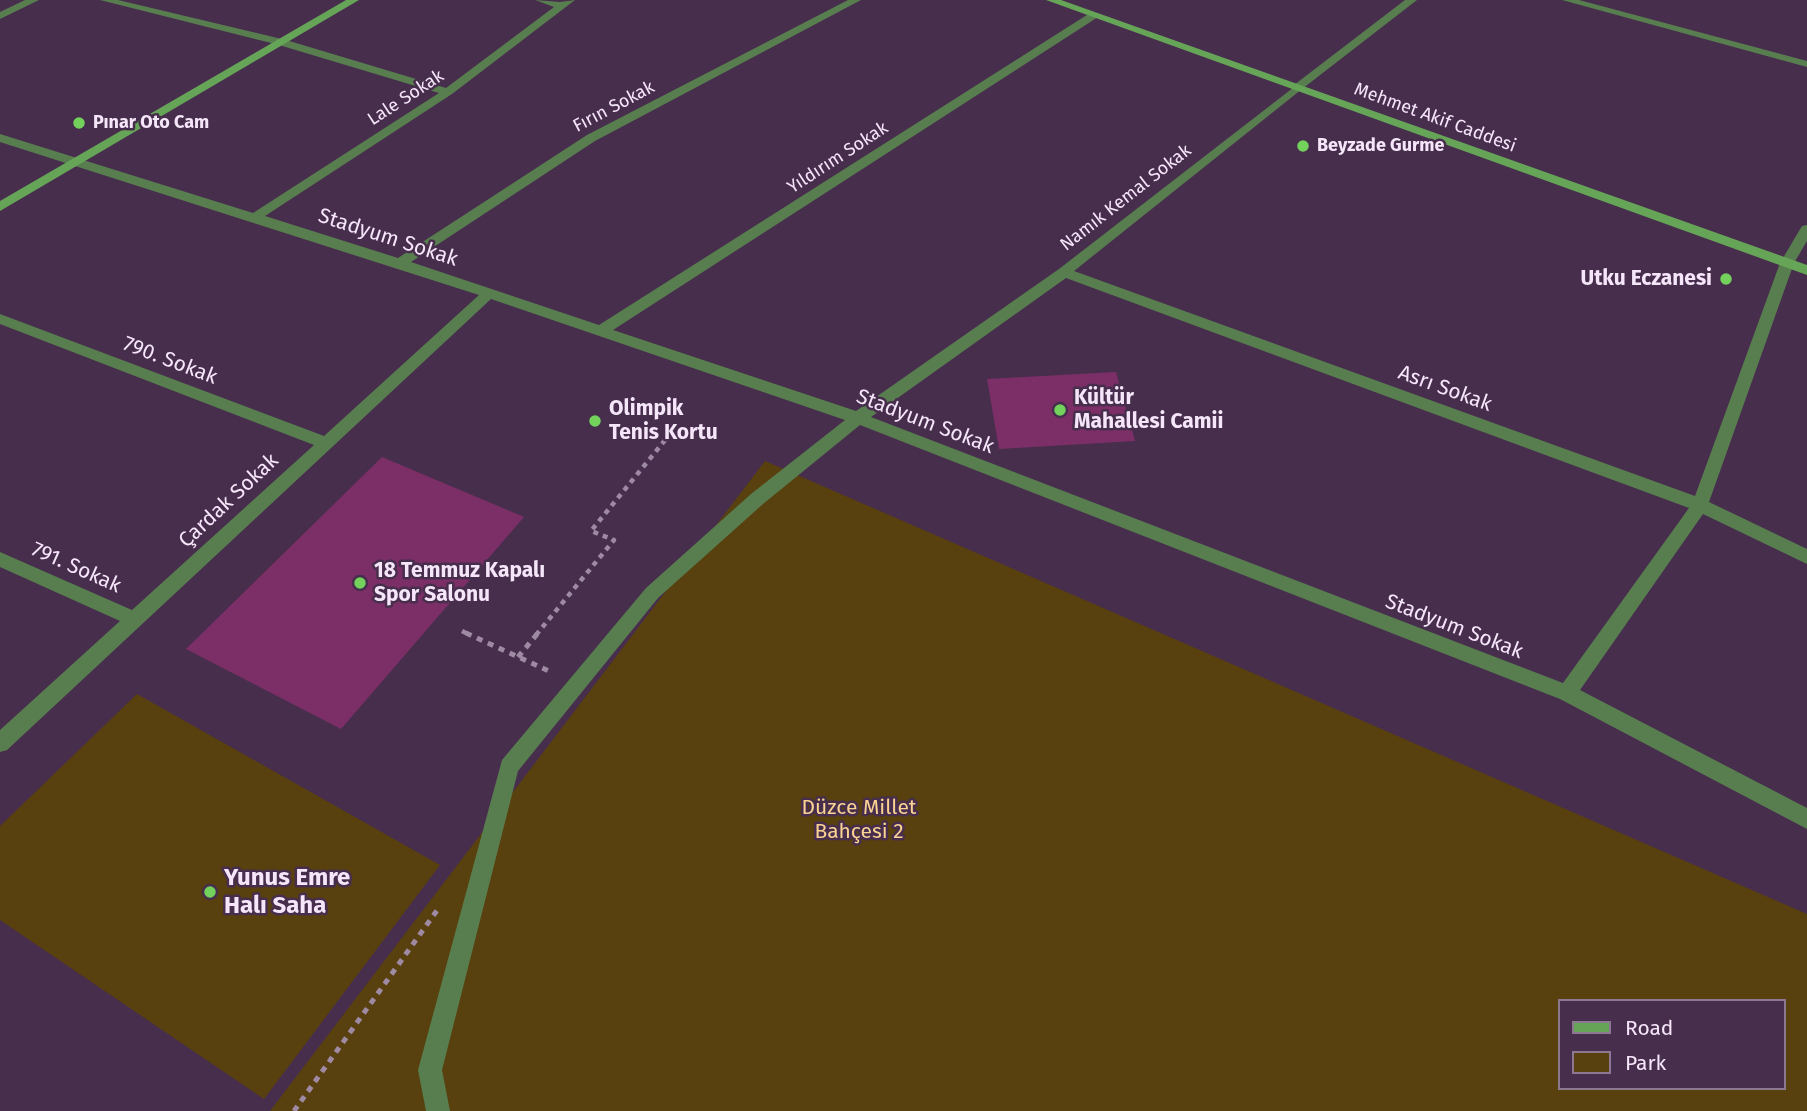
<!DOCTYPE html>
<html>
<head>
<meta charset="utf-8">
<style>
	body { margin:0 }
	#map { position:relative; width:1807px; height:1111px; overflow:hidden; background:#472e4d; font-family:"Fira Sans",sans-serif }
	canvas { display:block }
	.legend { position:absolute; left:1558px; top:999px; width:228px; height:91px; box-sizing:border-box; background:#472e4d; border:2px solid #8d7892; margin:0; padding:9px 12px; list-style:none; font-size:21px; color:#f6e6fa }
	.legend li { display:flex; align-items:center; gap:14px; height:35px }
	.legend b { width:35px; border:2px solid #8d7892 }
</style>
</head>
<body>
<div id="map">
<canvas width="1807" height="1111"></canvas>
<ul class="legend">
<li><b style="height:9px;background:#66a458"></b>Road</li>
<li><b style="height:19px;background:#59400f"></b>Park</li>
</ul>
</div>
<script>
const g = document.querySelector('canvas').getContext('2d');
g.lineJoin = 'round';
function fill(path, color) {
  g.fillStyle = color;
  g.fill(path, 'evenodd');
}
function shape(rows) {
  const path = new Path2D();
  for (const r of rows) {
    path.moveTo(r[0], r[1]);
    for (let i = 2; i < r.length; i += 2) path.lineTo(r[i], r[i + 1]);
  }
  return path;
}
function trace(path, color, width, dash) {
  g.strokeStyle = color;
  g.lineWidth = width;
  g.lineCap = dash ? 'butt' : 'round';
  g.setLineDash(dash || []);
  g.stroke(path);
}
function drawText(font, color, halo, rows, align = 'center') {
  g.font = font + ' "Fira Sans",sans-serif';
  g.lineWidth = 5;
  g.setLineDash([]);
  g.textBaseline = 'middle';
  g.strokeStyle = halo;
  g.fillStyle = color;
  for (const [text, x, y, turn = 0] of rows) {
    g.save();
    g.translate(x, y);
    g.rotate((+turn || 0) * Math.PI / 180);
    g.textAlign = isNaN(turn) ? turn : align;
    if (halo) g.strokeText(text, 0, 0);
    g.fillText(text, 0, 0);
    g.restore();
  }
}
fill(shape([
	[765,461,1807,914,1807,1111,270,1111],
	[1560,1001,1784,1001,1784,1088,1560,1088],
	[137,694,440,865,264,1099,0,920,0,826]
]), '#59400f');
fill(shape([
	[1116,372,1135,441,999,449,987,379],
	[382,457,524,517,341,729,186,649]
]), '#7b2f66');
trace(shape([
	[462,631,470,635],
	[536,635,614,540,591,531,666,439]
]), '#9f8aa4', 4.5, [5, 5]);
trace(shape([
	[466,633,551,672],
	[518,657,538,633],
	[294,1111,438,909]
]), '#9f8aa4', 5, [6, 6]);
fill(shape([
	[25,0,39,0,0,19,0,12,25,0],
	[100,0,118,0,286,40,446,88,554,7,535,0,560,2,575,0,452,94,265,216,398,258,587,135,848,0,861,0,595,141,411,262,599,325,1090,13,1098,13,1098,17,613,330,856,411,1059,269,1298,84,1302,85,1302,89,1074,271,1695,496,1780,263,1802,226,1807,225,1807,241,1794,263,1709,502,1807,549,1807,564,1703,514,1580,690,1807,808,1807,829,1560,699,860,425,763,504,658,598,518,771,442,1070,450,1111,426,1111,418,1070,502,760,646,588,751,494,845,420,491,299,7,750,0,752,0,730,120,621,0,567,0,552,132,610,314,445,0,324,0,314,324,436,479,295,0,142,0,134,253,213,439,93,279,45,100,0],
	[1066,278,1689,508,1563,683,871,417,1066,278],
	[1562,0,1579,0,1807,61,1807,67,1562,0]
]), '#587e4f');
fill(shape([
	[1405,0,1417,0,1302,89,1294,89,1294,85,1405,0]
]), '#587e4f');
fill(shape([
	[346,0,359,0,0,211,0,201,346,0],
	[1046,0,1061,0,1807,265,1807,275,1046,0]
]), '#66a458');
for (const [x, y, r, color] of [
	[79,123,7,"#73d25c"],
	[1303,146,7,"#73d25c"],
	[1726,279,7,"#73d25c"],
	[1060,410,7,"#73d25c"],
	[595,421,7,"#73d25c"],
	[360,583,7,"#73d25c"],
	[210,892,7,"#73d25c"]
]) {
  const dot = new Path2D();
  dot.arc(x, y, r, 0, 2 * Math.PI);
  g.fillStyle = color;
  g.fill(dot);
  trace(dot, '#472e4d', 2.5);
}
drawText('18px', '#f6e6fa', '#472e4d', [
	["Lale Sokak",406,98,-33],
	["Fırın Sokak",614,107,-28],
	["Mehmet Akif Caddesi",1435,118,20],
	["Yıldırım Sokak",838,158,-33],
	["Namık Kemal Sokak",1126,198,-38]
]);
drawText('bold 18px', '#f6e6fa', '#472e4d', [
	["Pınar Oto Cam",93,123],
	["Beyzade Gurme",1317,146]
], 'left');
drawText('21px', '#f6e6fa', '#472e4d', [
	["Stadyum Sokak",388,238,18],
	["790. Sokak",170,361,21],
	["Asrı Sokak",1445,389,20],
	["Stadyum Sokak",925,422,21],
	["Çardak Sokak",229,501,-43],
	["791. Sokak",76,568,24],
	["Stadyum Sokak",1454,627,21]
]);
drawText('bold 21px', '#f6e6fa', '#472e4d', [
	["Utku Eczanesi",1712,279,"right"],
	["Kültür",1074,398],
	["Mahallesi Camii",1074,422],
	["Olimpik",609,409],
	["Tenis Kortu",609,433],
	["18 Temmuz Kapalı",374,571],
	["Spor Salonu",374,595]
], 'left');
drawText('21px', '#fad393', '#472e4d', [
	["Düzce Millet",859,808],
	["Bahçesi 2",859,832]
]);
drawText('bold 24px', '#f6e6fa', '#472e4d', [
	["Yunus Emre",224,878],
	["Halı Saha",224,906]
], 'left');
</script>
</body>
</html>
